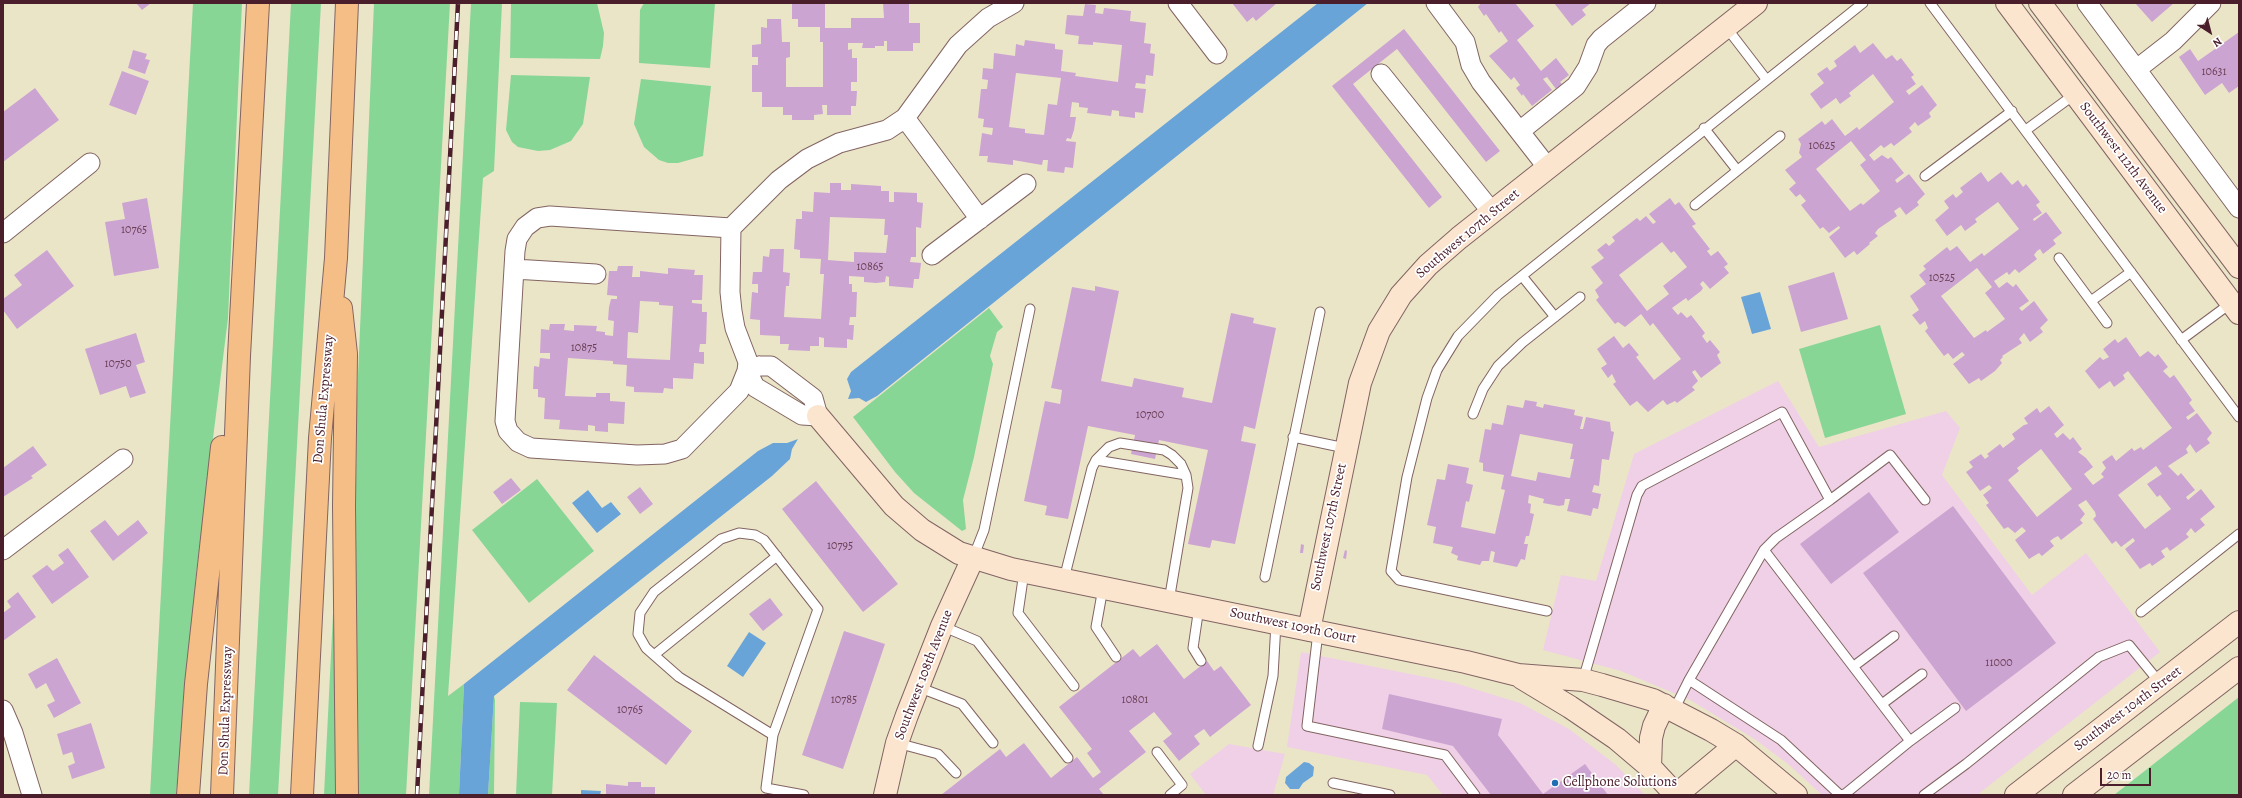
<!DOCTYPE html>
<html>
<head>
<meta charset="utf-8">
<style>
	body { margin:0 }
	#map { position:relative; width:2242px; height:798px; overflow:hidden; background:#ebe5c8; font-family:Alegreya,serif }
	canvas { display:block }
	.frame { position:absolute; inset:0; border:4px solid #4a1f2b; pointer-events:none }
	.north { position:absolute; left:2190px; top:12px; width:40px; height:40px; -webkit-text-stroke:3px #fff; paint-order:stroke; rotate:144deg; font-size:11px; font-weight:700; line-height:16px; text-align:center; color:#4a1f2b }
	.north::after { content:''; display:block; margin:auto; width:14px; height:18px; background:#4a1f2b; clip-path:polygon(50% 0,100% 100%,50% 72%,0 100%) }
	.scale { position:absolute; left:2100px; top:768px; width:51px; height:18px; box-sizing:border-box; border:2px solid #4a1f2b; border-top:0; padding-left:5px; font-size:12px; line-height:14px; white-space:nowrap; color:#4a1f2b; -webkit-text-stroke:3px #fff; paint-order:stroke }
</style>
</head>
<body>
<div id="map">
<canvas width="2242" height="798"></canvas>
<div class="frame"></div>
<div class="north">N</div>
<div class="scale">20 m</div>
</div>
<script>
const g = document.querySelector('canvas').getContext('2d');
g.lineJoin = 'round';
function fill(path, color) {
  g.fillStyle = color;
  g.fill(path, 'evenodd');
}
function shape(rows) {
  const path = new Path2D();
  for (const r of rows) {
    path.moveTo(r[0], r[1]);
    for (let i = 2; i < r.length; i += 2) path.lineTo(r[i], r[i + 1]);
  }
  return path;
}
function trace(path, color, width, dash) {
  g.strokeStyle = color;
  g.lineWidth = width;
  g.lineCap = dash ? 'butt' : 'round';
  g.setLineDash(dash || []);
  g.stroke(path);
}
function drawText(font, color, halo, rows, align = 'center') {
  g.font = font + ' Alegreya,serif';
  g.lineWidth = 3.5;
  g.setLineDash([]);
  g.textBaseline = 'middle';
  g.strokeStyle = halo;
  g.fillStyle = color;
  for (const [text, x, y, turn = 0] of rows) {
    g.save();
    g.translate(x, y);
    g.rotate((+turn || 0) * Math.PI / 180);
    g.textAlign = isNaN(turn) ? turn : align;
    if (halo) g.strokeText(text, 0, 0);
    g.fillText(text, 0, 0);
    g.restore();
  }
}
fill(shape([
	[1778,381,1819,447,1946,411,1960,428,1942,475,2032,595,2086,553,2160,652,1977,795,1822,795,1788,764,1756,740,1690,700,1621,671,1543,650,1561,575,1596,581,1634,454],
	[1301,652,1455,683,1520,703,1569,729,1616,765,1645,795,1443,795,1427,775,1287,747],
	[1229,744,1285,754,1273,795,1206,795,1190,774]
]), '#efd0e6');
fill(shape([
	[193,3,242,3,228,318,196,575,176,795,150,795],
	[291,3,321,3,278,795,249,795],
	[374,3,450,3,406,795,357,795,355,571,357,399],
	[471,3,502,3,494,171,483,178,448,696,464,684,459,795,429,795],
	[511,3,597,3,604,33,603,46,600,59,510,58],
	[644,3,715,3,710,68,639,63,640,10],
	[511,75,590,77,583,124,571,141,550,150,538,151,518,147,512,142,506,130],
	[641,79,711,86,703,156,678,163,668,163,659,160,644,147,634,124],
	[989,308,1003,327,997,332,990,356,993,364,974,457,963,500,966,529,962,531,914,493,895,472,853,417],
	[1880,325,1906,414,1825,438,1799,349],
	[537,479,594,551,529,603,472,530],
	[333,614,337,614,340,795,324,795],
	[494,696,495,700,494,795,488,795],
	[2239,697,2239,795,2114,795],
	[520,702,557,703,552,795,516,795]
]), '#87d696');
fill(shape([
	[1318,3,1368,3,877,396,866,402,859,398,848,399,851,391,847,379,851,372],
	[1760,292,1771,329,1752,334,1741,297],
	[798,439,792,449,790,459,772,476,494,696,488,795,459,795,464,684,758,451,773,443,787,443],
	[588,490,602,508,611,502,621,514,597,533,572,503],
	[749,632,766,643,743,677,727,666],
	[1304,762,1309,763,1314,767,1313,776,1303,783,1299,789,1290,789,1285,783,1286,777],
	[581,790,601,791,600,795,581,795]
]), '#69a4d9');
fill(shape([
	[136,3,151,3,142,10],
	[792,3,825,3,825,28,851,28,851,18,884,18,883,3,909,3,909,23,920,23,920,43,913,43,913,51,887,51,887,41,884,41,884,46,875,46,875,48,862,48,863,43,848,43,848,50,852,49,852,58,857,58,857,82,851,82,851,91,857,91,856,106,851,106,851,115,827,115,827,105,822,105,823,114,814,115,814,120,792,120,792,115,783,115,783,107,762,107,762,92,752,92,752,65,758,65,758,57,752,57,752,45,761,44,761,27,767,28,767,19,781,19,782,42,790,42,790,57,786,58,786,87,823,87,823,42,820,42,820,27,798,27,798,19,792,19],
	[1232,3,1277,3,1256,21,1253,17,1247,22],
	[1481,3,1515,3,1534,26,1517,40,1541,71,1556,58,1569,75,1560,82,1562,84,1556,89,1547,77,1543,79,1552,90,1532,106,1523,94,1522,96,1516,88,1520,85,1514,77,1511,80,1489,56,1508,41,1501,31,1499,33,1486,14,1484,16,1478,7],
	[1554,3,1591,3,1582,10,1586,15,1572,26],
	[2135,3,2174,3,2152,22],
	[1085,4,1096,5,1095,13,1103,14,1104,8,1131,11,1130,21,1146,23,1144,43,1151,44,1150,53,1155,54,1153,76,1146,75,1145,84,1136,83,1135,88,1146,89,1143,113,1135,112,1135,118,1119,116,1119,111,1112,110,1111,116,1087,113,1088,108,1079,107,1079,103,1072,102,1070,117,1076,117,1074,130,1071,139,1067,138,1066,141,1076,142,1073,168,1065,167,1064,173,1047,171,1048,160,1043,160,1042,165,1013,160,1013,165,987,162,988,156,979,156,982,133,992,135,993,128,983,127,984,119,978,118,981,89,987,89,988,80,982,79,983,68,993,69,994,53,1015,56,1016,44,1024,46,1025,40,1055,44,1055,49,1063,50,1061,71,1076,73,1075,76,1118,82,1122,45,1093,42,1093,45,1078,44,1079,36,1065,34,1067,15,1083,16],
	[1016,73,1061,78,1057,105,1048,104,1044,135,1025,133,1025,129,1009,127],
	[1404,29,1500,151,1486,162,1397,49,1353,84,1442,197,1429,208,1332,86],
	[2239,32,2239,86,2229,93,2222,83,2205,95,2179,57,2190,49,2198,61],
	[1873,43,1886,59,1892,55,1897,61,1901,58,1914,75,1911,77,1916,84,1906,91,1909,95,1922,85,1937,105,1929,113,1931,117,1918,126,1915,122,1909,128,1912,132,1894,146,1891,143,1884,148,1881,145,1869,155,1874,161,1882,155,1888,159,1891,157,1904,173,1895,180,1897,183,1909,174,1925,194,1917,202,1919,205,1906,215,1900,207,1894,211,1897,216,1878,229,1875,233,1878,236,1869,243,1870,244,1857,255,1854,251,1845,258,1829,237,1840,228,1839,226,1829,233,1823,227,1820,229,1801,205,1806,201,1800,194,1796,197,1789,189,1796,183,1785,170,1802,157,1799,153,1801,144,1798,139,1822,121,1825,125,1832,119,1845,136,1857,127,1859,130,1894,102,1873,74,1849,93,1851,96,1840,104,1836,98,1821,109,1810,94,1824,83,1817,74,1827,67,1830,71,1837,66,1834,61,1855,45,1860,53],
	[1851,141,1866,160,1860,165,1880,191,1863,205,1861,203,1850,211,1816,169],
	[133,50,147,54,145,59,150,60,145,74,128,68],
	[122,71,149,81,136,115,109,105],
	[35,88,59,120,3,162,3,112],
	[1981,172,1988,182,2001,172,2012,185,2018,180,2023,187,2026,184,2040,202,2036,205,2042,213,2033,219,2034,221,2046,212,2062,233,2053,240,2056,244,2043,254,2040,249,2037,251,2034,255,2037,259,2019,273,2015,269,2009,275,2007,272,1994,281,1999,288,2007,282,2013,287,2016,284,2029,301,2019,308,2022,311,2034,301,2048,320,2040,328,2043,332,2030,342,2024,333,2019,339,2022,343,2002,356,2003,357,2000,360,2002,363,1995,371,1981,381,1979,378,1969,384,1953,364,1965,355,1962,352,1953,359,1948,353,1944,356,1925,331,1928,328,1925,321,1920,325,1912,315,1919,310,1910,296,1926,284,1919,275,1926,269,1923,266,1947,247,1950,251,1957,246,1970,262,1982,253,1984,256,2019,229,1998,202,1975,219,1977,222,1965,231,1961,225,1947,236,1935,220,1949,208,1944,201,1953,194,1956,198,1963,192,1960,188],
	[1977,268,1992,287,1985,293,2005,319,1987,332,1986,330,1974,338,1941,296],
	[830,183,841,183,841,190,851,190,851,184,881,186,881,191,889,191,889,202,894,202,894,192,917,193,917,202,923,203,921,228,916,227,916,257,911,257,910,262,921,263,919,279,914,279,913,288,889,286,889,277,886,276,885,282,876,283,864,282,864,277,849,276,849,284,852,284,852,292,857,292,856,317,850,317,849,325,854,325,853,340,847,339,847,348,824,347,824,338,819,337,819,346,810,346,810,351,788,350,789,344,780,344,780,336,760,335,760,320,750,319,752,292,758,293,758,284,752,284,753,272,762,272,763,256,769,257,770,249,784,249,783,272,790,273,789,286,786,286,784,317,821,319,824,274,820,274,821,259,800,258,800,250,794,249,796,219,802,219,802,211,813,212,814,192,830,193],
	[830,217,885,219,884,235,888,235,886,253,854,252,854,262,828,260],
	[147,198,159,268,114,276,105,222,125,219,122,203],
	[1670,198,1675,205,1679,202,1696,224,1692,226,1710,249,1707,251,1711,256,1718,251,1728,264,1724,267,1729,273,1710,289,1703,281,1700,284,1703,288,1701,291,1688,301,1686,298,1672,308,1678,315,1681,312,1687,318,1691,315,1705,333,1702,336,1707,343,1710,340,1720,352,1717,355,1721,363,1701,378,1695,370,1692,372,1698,381,1692,387,1695,390,1677,403,1675,401,1667,405,1663,400,1648,412,1637,401,1630,406,1613,384,1616,382,1612,374,1608,378,1601,368,1607,364,1597,349,1614,336,1623,348,1629,343,1639,355,1636,357,1654,380,1681,359,1653,323,1650,326,1641,314,1625,327,1618,322,1615,324,1596,300,1599,297,1595,290,1603,283,1591,267,1604,258,1597,250,1606,243,1609,246,1615,241,1612,237,1637,218,1640,221,1646,216,1653,224,1656,222,1649,214],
	[1662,242,1671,253,1674,251,1687,267,1663,286,1669,294,1647,311,1619,275],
	[47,250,74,286,17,329,3,310,3,299,22,285,14,275],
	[618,266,633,266,632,277,640,277,640,271,668,274,668,268,695,270,694,275,703,275,702,300,692,300,692,303,702,304,702,312,707,312,706,344,700,344,699,352,704,352,704,364,694,363,693,379,673,378,673,389,664,388,663,393,634,392,634,387,626,386,627,365,613,364,613,361,568,358,565,396,596,397,596,393,610,393,610,401,625,402,624,424,608,423,608,432,595,431,595,426,588,425,588,431,559,429,560,420,544,419,545,398,538,397,538,389,533,389,534,366,539,367,540,358,550,359,550,353,540,353,541,329,549,330,550,324,565,324,564,330,574,331,574,325,597,326,596,331,605,332,605,335,613,336,614,321,608,320,609,307,611,299,617,299,617,296,607,295,609,271,617,271],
	[640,301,659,302,659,305,673,306,670,360,627,358,628,332,638,333],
	[1834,272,1848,319,1801,332,1788,286],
	[1095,286,1119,291,1101,381,1132,387,1134,378,1184,388,1182,397,1212,403,1231,313,1254,318,1253,323,1276,328,1255,429,1244,426,1241,441,1256,444,1235,544,1212,540,1210,548,1188,544,1208,450,1159,440,1155,459,1131,454,1135,435,1088,426,1068,519,1045,515,1047,506,1024,501,1045,401,1060,404,1062,390,1051,388,1072,287,1095,291],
	[136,333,145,362,136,365,146,393,130,398,126,386,100,395,85,349],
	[2126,337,2140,357,2148,351,2155,357,2158,354,2168,367,2163,371,2170,378,2174,375,2192,400,2189,403,2195,411,2186,417,2188,420,2197,413,2212,433,2207,439,2210,443,2196,453,2190,444,2186,449,2188,453,2168,466,2178,476,2181,473,2195,490,2186,497,2188,500,2201,489,2215,507,2200,519,2205,525,2195,533,2191,528,2186,534,2189,537,2170,551,2167,547,2161,551,2165,557,2152,566,2150,563,2140,569,2125,549,2135,541,2133,538,2121,547,2116,541,2112,544,2093,519,2096,516,2095,512,2086,500,2078,505,2085,514,2080,520,2083,523,2061,540,2058,536,2054,538,2050,541,2054,546,2042,556,2039,553,2029,559,2015,540,2026,531,2022,527,2015,533,2008,527,2004,529,1986,505,1989,503,1983,495,1992,488,1989,485,1980,491,1966,472,1973,467,1969,462,1981,454,1985,459,1989,456,1987,454,2000,444,2003,448,2015,439,2012,434,2024,425,2028,424,2024,418,2037,408,2040,413,2049,406,2064,425,2054,434,2057,438,2063,433,2070,440,2073,437,2082,449,2078,452,2086,458,2093,467,2084,474,2093,485,2104,477,2101,474,2106,468,2102,462,2112,455,2116,461,2132,448,2134,451,2141,447,2143,450,2172,428,2128,371,2123,375,2125,379,2114,387,2110,381,2099,389,2085,371,2100,357,2103,360,2109,357,2103,349,2115,339,2118,343],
	[2041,449,2072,489,2037,517,2008,480,2019,471,2017,468],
	[2156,466,2162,474,2147,484,2157,497,2160,495,2171,509,2145,529,2118,495],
	[1525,400,1537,402,1536,406,1543,408,1544,404,1575,410,1574,415,1583,417,1580,429,1583,429,1586,417,1610,422,1611,431,1614,432,1609,460,1602,459,1599,486,1594,485,1592,492,1601,494,1598,509,1593,508,1591,516,1567,511,1570,499,1565,499,1564,505,1559,506,1543,503,1544,499,1529,495,1528,503,1531,504,1530,513,1534,514,1529,536,1526,536,1524,544,1528,544,1525,560,1521,559,1517,567,1493,562,1495,552,1491,551,1489,561,1482,561,1480,565,1457,560,1458,556,1451,553,1453,547,1433,543,1436,527,1427,525,1437,479,1445,480,1448,464,1469,468,1466,483,1473,485,1469,502,1466,501,1461,527,1495,534,1505,490,1501,489,1504,475,1483,471,1483,463,1479,462,1485,429,1491,430,1492,423,1503,425,1507,405,1523,408],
	[1520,434,1573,444,1570,459,1574,459,1570,478,1538,472,1536,481,1511,476],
	[33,446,47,465,31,476,33,478,3,497,3,468],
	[511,478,521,490,502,504,493,492],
	[816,481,898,584,863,612,782,509],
	[640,487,653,504,640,514,627,497],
	[1869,492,1899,532,1831,584,1800,544],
	[1953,506,2056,643,1966,711,1863,573],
	[105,520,118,536,138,520,148,533,113,561,90,531],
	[1301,544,1304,545,1303,553,1300,553],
	[68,548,89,577,52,604,32,576,47,565,53,571,64,563,58,555],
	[1345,550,1347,551,1346,559,1343,558],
	[18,592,36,617,3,641,3,613,11,607,7,601],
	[770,598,783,615,763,631,749,614],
	[844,631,885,644,843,769,802,755],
	[1157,644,1184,679,1207,661,1214,671,1221,666,1251,705,1210,737,1204,729,1194,736,1200,744,1179,761,1163,741,1172,734,1154,712,1129,731,1146,752,1099,789,1104,795,941,795,1000,749,1006,757,1024,743,1051,778,1077,757,1093,778,1101,772,1087,753,1092,749,1059,707,1133,649,1140,657],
	[594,655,692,731,666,765,567,690],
	[57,658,81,703,54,718,47,705,55,701,46,683,36,689,28,674],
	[1389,694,1502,719,1498,735,1543,794,1585,764,1608,795,1491,795,1453,746,1382,729],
	[91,723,105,768,72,779,68,766,75,763,72,752,63,755,57,734],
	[628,782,641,782,641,787,655,787,655,795,606,795,606,784,628,786]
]), '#cca4d2');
const lane = shape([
	[1930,3,2239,417],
	[1726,27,1766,79],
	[1704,128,1737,170],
	[2026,130,2075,94],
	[1925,176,2012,111],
	[1695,205,1780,136],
	[2059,258,2107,323],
	[1522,276,1555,317],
	[2091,301,2131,272],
	[2181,340,2231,303],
	[1473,414,1483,389,1498,366,1522,343,1580,297],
	[1293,437,1345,448],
	[1096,460,1186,475],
	[1830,500,1890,455,1925,500],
	[973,558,984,530,1030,309],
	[1024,572,1018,613,1074,686],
	[1265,577,1320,312],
	[1064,579,1092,468,1096,460,1109,447,1120,443,1164,450,1172,455,1181,464,1186,475,1188,488,1169,601],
	[1103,588,1096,627,1116,657],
	[1199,607,1193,648,1201,661],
	[1547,611,1399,580,1391,571,1407,477,1427,398,1437,370,1458,336,1498,295,1863,3],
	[2141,612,2239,534],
	[942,626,977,641,1068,758],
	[1318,632,1307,726,1445,755,1475,795],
	[654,655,777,556],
	[1854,666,1894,636],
	[1583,680,1637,495,1642,486,1782,412,1830,500,1776,538,1764,550,1689,680,1674,710],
	[1689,680,1781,740,1840,795,1845,794,1910,741,1764,550],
	[918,687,962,704,993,743],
	[1882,704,1922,674],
	[773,735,679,677,646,648,638,634,640,613,654,592,721,539,739,533,755,535,764,540,818,609,773,735,766,788,804,795],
	[1910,741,1955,708],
	[897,743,938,754,956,773],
	[1258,746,1273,676,1276,623],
	[1157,752,1182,785,1170,795],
	[1333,783,1390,795],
	[1924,795,1966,764,2099,657,2129,645,2160,683]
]);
const street = shape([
	[1178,3,1217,54],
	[1436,3,1465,42,1471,65,1481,82,1548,168],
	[2087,3,2239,208],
	[2137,69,2173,41,2211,3],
	[1381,74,1492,212],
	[905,118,980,219],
	[1520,131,1576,86,1588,67,1596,45,1601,39,1646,3],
	[550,216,731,228,730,292,732,311,735,328,748,362,747,371,739,391,682,449,665,454,637,455,531,448,518,442,508,431,505,421,515,251,517,239,525,227,537,218,550,216],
	[731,228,779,180,807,159,839,143,887,130,905,118,958,45,988,18,1014,3],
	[3,233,90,163],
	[932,255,1026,184],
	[514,269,596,274],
	[759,366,771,366,813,398,818,416,802,415,755,387,747,371,759,366],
	[3,550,123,459],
	[3,710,13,733,32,795]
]);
const secondary = shape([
	[2007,3,2239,313],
	[2040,3,2239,267],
	[818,416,894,506,922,530,959,553,1011,569,1466,662,1518,675,1583,680,1602,685,1653,700,1711,730,1736,745,1796,795],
	[1309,630,1360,383,1379,331,1401,295,1428,265,1459,238,1756,3],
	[1522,678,1570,707,1617,739,1650,767,1676,795],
	[1650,767,1651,738,1654,726,1664,705],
	[885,795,897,743,907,715,942,626,973,558],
	[1676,795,1736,745],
	[2016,795,2239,622],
	[2074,795,2239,668]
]);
const highway = shape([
	[341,308,346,354,344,506,347,795],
	[188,795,196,684,222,447],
	[222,795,239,356,258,3],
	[302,795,320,438,336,258,347,3]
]);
trace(lane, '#826462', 11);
trace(street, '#826462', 21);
trace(secondary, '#826462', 24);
trace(highway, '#826462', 24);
trace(lane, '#fff', 9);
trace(street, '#fff', 19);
trace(secondary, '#fbe5cf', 22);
trace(highway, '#f6be87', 22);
const rail = shape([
	[417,795,458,3]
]);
trace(rail, '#4a1f2b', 4.5);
trace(rail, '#fff', 3, [9]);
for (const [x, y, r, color] of [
	[1555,783,4,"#1f6fb2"]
]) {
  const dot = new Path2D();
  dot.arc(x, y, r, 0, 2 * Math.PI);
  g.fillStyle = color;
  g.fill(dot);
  trace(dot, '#fff', 1.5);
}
drawText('12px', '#6a4055', null, [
	["10631",2214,72],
	["10625",1822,146],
	["10765",134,230],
	["10865",870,267],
	["10525",1942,278],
	["10875",584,348],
	["10750",118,364],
	["10700",1150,415],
	["10795",840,546],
	["11000",1999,663],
	["10785",844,700],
	["10801",1135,700],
	["10765",630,710]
]);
drawText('14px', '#4a1f2b', '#fff', [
	["Southwest 112th Avenue",2123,158,53],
	["Southwest 107th Street",1468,234,-40],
	["Don Shula Expressway",324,399,-85],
	["Southwest 107th Street",1329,527,-78],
	["Southwest 109th Court",1293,626,12],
	["Southwest 108th Avenue",924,675,-69],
	["Southwest 104th Street",2128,709,-37],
	["Don Shula Expressway",226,711,-88]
]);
drawText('14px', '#4a1f2b', '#fff', [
	["Cellphone Solutions",1563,783]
], 'left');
</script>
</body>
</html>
